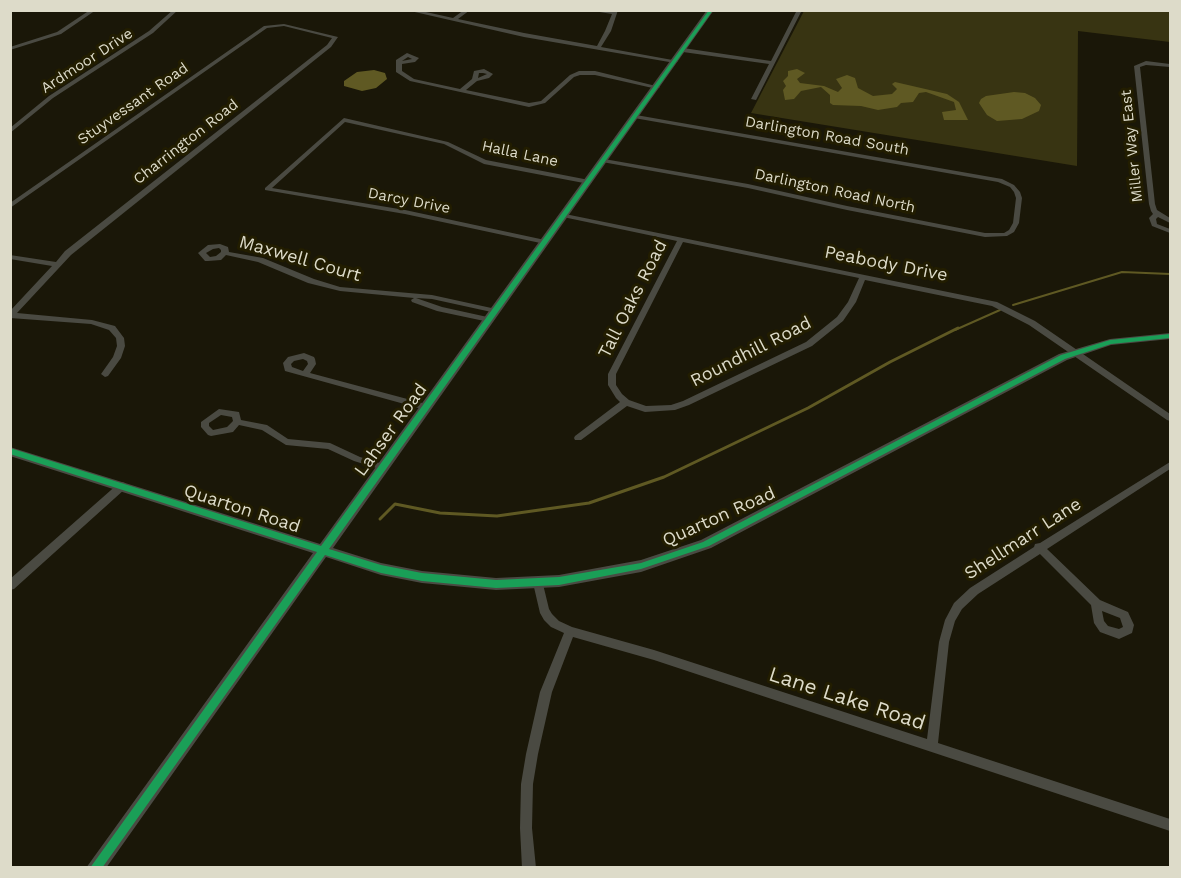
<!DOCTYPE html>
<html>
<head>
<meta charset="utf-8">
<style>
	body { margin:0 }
	#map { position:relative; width:1181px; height:878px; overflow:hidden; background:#1a1708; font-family:"Work Sans",sans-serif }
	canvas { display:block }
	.frame { position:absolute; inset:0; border:12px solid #dddbc9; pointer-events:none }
</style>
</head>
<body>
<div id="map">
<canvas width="1181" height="878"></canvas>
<div class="frame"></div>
</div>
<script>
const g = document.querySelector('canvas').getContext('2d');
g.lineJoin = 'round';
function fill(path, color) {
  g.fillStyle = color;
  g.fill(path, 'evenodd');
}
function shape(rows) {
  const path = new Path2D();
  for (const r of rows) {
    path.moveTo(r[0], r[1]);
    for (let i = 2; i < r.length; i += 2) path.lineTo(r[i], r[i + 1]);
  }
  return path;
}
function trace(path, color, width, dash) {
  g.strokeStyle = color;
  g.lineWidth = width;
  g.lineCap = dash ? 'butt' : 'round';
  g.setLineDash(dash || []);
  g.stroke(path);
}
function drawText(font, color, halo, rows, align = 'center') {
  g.font = font + ' "Work Sans",sans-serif';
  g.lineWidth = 6;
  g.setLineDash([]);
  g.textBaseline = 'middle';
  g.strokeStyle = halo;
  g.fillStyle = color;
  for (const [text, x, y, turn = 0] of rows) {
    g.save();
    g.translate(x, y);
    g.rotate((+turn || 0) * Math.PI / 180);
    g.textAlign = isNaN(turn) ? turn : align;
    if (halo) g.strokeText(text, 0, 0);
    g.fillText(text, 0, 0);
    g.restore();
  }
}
fill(shape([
	[804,11,1170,11,1170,42,1078,31,1077,166,751,113]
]), '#383412');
fill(shape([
	[797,69,805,73,797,79,800,83,824,86,838,92,842,88,836,79,847,75,855,78,858,88,873,96,892,94,897,89,892,84,895,82,947,94,959,102,968,120,944,120,942,112,956,110,954,102,926,92,919,93,913,102,901,103,897,107,878,110,861,106,833,105,830,103,830,95,821,87,801,91,794,99,785,100,783,90,786,86,783,81,788,76,788,71],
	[374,70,385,73,387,79,376,88,362,91,344,86,344,81,357,72],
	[1014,92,1025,93,1035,98,1041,105,1039,111,1022,119,997,121,987,115,979,103,981,99,986,96]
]), '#5f5923');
trace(shape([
	[1013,305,1122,272,1170,274],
	[955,330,1000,310]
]), '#5f5923', 2);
trace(shape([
	[380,519,395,504,440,513,497,516,589,503,664,477,808,408,890,362,958,328]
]), '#5f5923', 3);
fill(shape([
	[90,10,96,10,61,34,10,50,10,47,57,32,90,10],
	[173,10,178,10,153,33,53,98,10,133,10,128,49,96,149,31,173,10],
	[406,10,417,10,453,18,464,10,470,10,458,19,524,33,597,46,605,31,612,14,587,10,618,10,611,31,601,47,678,61,675,63,524,37,406,10],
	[797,10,802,10,756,100,751,99,769,64,683,52,680,50,683,48,771,61,797,10],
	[284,24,338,37,331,47,71,255,17,313,92,320,115,326,124,338,125,346,121,358,108,376,105,377,101,374,113,357,117,346,116,338,109,330,91,324,10,318,10,311,52,266,10,259,10,255,56,262,65,251,327,45,332,38,284,26,267,28,10,208,10,203,264,26,284,24],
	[407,53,419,58,415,62,402,64,402,71,414,79,460,89,472,79,474,71,484,69,493,74,489,78,477,81,466,90,529,103,541,101,570,75,579,71,595,71,660,87,657,89,595,75,580,75,574,77,545,103,529,107,410,81,396,72,396,60,407,53],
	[408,57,412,59,402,61,408,57],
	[479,73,483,73,487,74,478,78,479,73],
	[1146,61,1170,64,1170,67,1146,65,1140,67,1155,204,1157,210,1170,218,1170,223,1158,217,1156,219,1157,224,1170,229,1170,233,1152,226,1149,218,1153,214,1151,211,1149,204,1134,66,1146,61],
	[636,115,1002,179,1014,185,1020,192,1022,198,1019,223,1014,232,1007,236,985,237,847,210,748,188,602,162,601,161,604,159,748,184,847,206,985,233,1004,233,1009,230,1013,223,1016,198,1014,192,1010,187,998,182,634,118,633,117,636,115],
	[344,118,448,142,486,160,589,180,592,182,589,184,484,164,444,144,345,122,272,188,405,210,545,240,549,242,545,244,405,214,265,190,265,188,344,118],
	[565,214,997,302,1035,321,1170,414,1170,421,1167,420,1029,325,992,306,865,280,856,302,843,321,812,346,689,405,675,410,645,412,627,406,581,440,575,440,574,438,575,436,620,402,616,398,608,385,608,374,677,241,563,217,562,216,565,214],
	[683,242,859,278,848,302,837,317,806,342,683,401,671,405,646,406,629,400,622,394,616,385,616,374,683,242],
	[220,244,228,247,229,252,263,258,314,279,340,287,432,295,496,309,500,311,496,313,432,299,416,298,442,307,492,318,493,320,489,322,437,311,412,302,411,300,414,298,340,291,308,283,258,262,226,255,221,260,208,261,205,261,198,253,208,245,220,244],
	[219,248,221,250,221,252,216,256,210,257,206,253,213,249,219,248],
	[304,353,314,357,315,359,316,364,310,373,426,404,430,407,426,410,285,371,283,363,288,357,304,353],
	[303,359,307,361,308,364,303,371,292,367,291,364,294,361,303,359],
	[219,409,239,412,241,420,267,425,288,439,330,443,360,457,386,465,388,467,386,469,383,470,354,461,328,449,286,445,262,430,239,425,233,432,211,436,208,435,201,427,201,422,219,409],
	[221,415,232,417,233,421,227,427,213,430,209,426,209,423,221,415],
	[1170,462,1170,469,1047,549,1100,600,1128,612,1134,625,1132,633,1119,639,1100,632,1094,623,1091,605,1040,554,978,594,962,609,955,621,949,642,938,743,1170,819,1170,831,654,660,573,637,552,692,538,754,533,784,532,828,536,868,522,868,520,828,521,784,526,754,540,692,564,633,551,627,544,620,540,613,533,583,534,580,538,579,542,580,549,609,552,614,559,621,572,627,654,650,927,739,939,642,945,620,954,603,970,588,1034,547,1035,544,1040,543,1170,462],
	[1102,611,1120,618,1123,627,1119,629,1108,626,1104,621,1102,611],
	[122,482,125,483,127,486,125,489,14,589,10,590,10,579,119,483,122,482]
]), '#4a4a42');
fill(shape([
	[707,10,714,10,333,548,381,563,422,571,496,578,559,575,641,560,701,540,1059,354,1110,339,1170,333,1170,339,1111,345,1067,360,711,548,641,572,559,587,496,590,422,583,381,575,326,557,106,868,86,868,313,553,10,456,10,447,320,544,707,10]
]), '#4a4a43');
fill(shape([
	[709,10,713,10,329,549,381,565,422,573,496,580,559,577,641,563,703,542,1061,355,1110,340,1170,334,1170,338,1111,344,1065,359,709,546,641,569,559,585,496,588,422,581,381,573,325,555,102,868,90,868,317,552,10,454,10,448,321,546,709,10]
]), '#1a9f57');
drawText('15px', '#dddbc9', '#221d00', [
	["Ardmoor Drive",87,61,-33],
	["Stuyvessant Road",133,104,-35],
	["Darlington Road South",827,136,10],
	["Charrington Road",186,142,-38],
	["Miller Way East",1132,146,-96],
	["Halla Lane",520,154,12],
	["Darlington Road North",835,191,12],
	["Darcy Drive",409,201,11]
]);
drawText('18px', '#dddbc9', '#221d00', [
	["Maxwell Court",300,259,16],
	["Peabody Drive",886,264,11],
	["Tall Oaks Road",633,299,-63],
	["Roundhill Road",751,352,-27],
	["Lahser Road",391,430,-54],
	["Quarton Road",242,509,18],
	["Quarton Road",719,517,-24],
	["Shellmarr Lane",1023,539,-33]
]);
drawText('21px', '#dddbc9', '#221d00', [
	["Lane Lake Road",847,699,18]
]);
</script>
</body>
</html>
